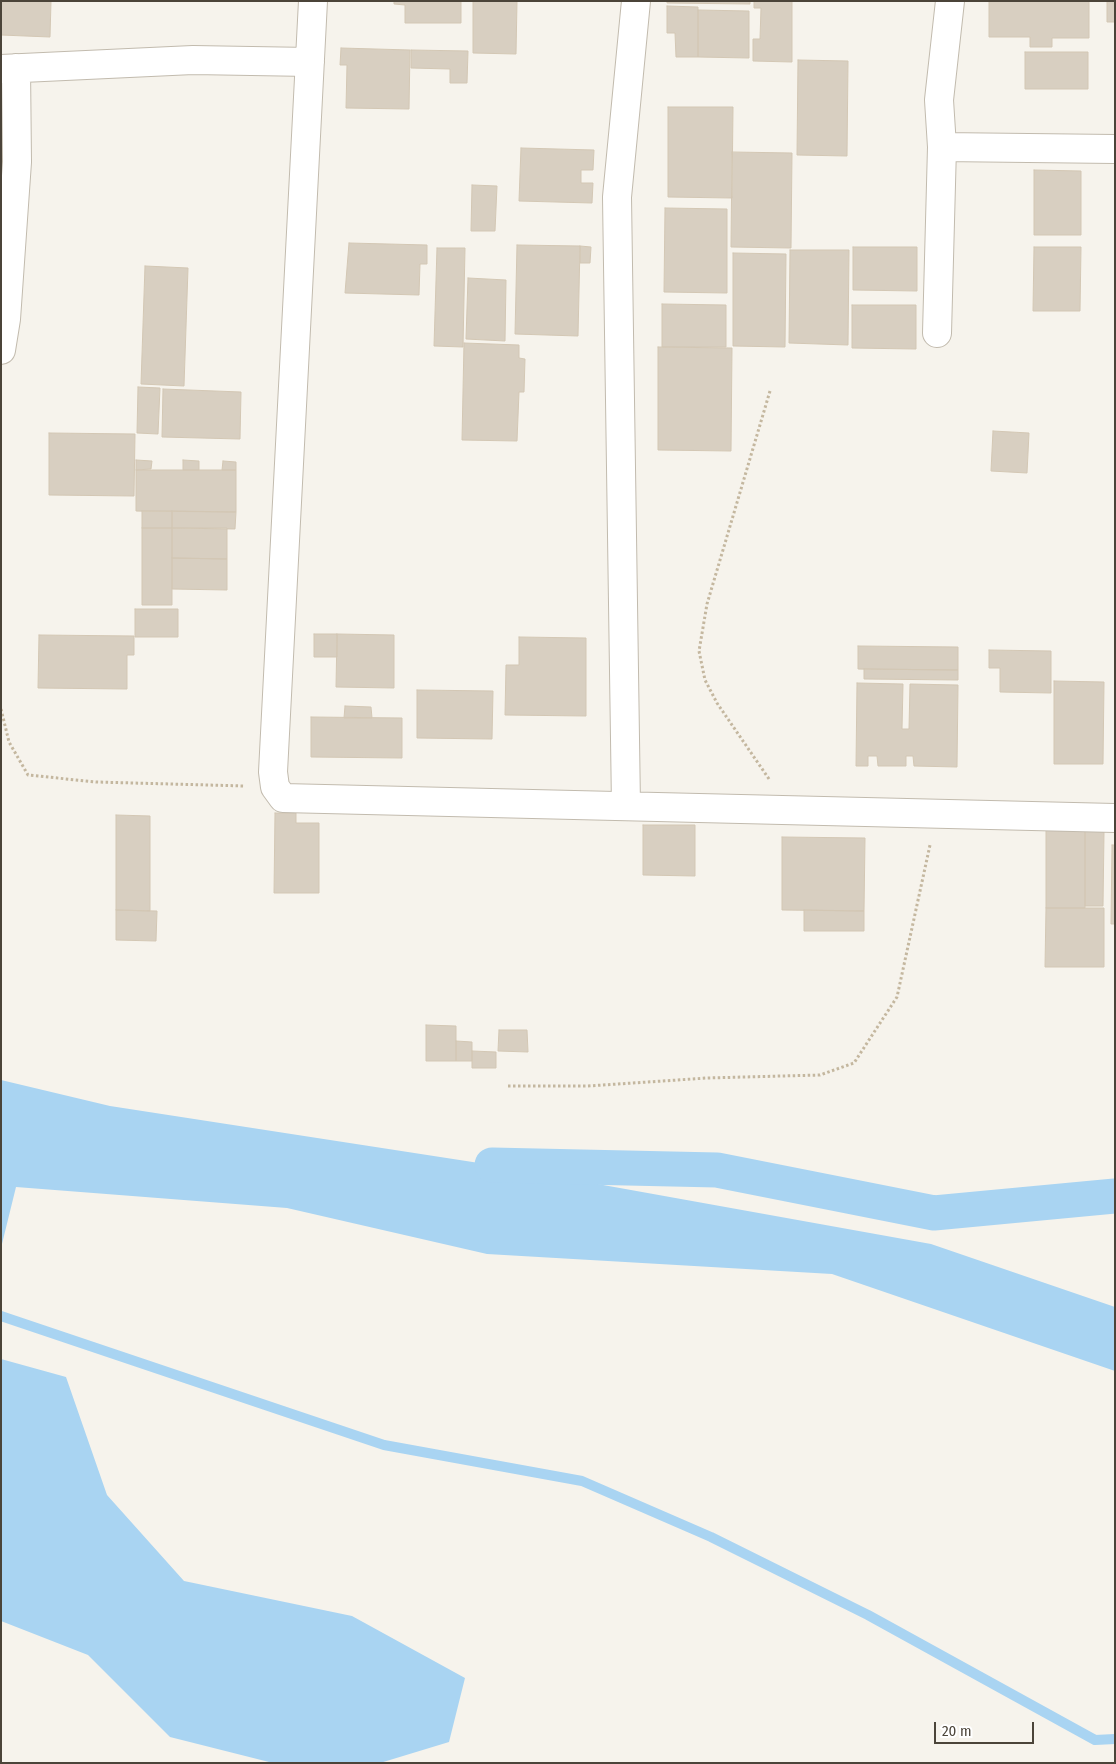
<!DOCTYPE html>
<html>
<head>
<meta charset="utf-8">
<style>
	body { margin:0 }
	#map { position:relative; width:1116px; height:1764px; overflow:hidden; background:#f6f3ec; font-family:"Fira Sans Condensed",sans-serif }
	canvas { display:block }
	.frame { position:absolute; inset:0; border:2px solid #4b4439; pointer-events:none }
	.scale { position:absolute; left:934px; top:1722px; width:100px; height:22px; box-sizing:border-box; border:2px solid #4b4439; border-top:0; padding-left:6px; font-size:15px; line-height:18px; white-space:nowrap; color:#4b4439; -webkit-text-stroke:4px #fff; paint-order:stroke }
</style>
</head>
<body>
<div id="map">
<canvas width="1116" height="1764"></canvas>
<div class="frame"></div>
<div class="scale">20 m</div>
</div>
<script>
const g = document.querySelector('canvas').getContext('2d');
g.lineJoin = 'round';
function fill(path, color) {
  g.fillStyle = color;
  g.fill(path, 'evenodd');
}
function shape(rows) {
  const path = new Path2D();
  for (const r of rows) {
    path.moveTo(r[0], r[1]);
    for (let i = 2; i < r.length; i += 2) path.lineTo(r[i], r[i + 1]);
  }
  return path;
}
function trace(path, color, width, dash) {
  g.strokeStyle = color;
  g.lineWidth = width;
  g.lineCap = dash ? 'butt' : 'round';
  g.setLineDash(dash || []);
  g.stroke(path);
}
fill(shape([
	[1,1080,110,1106,492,1165,931,1244,1115,1307,1115,1371,832,1274,487,1254,287,1208,16,1187,1,1248],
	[1,1359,66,1377,107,1495,184,1581,352,1616,465,1678,449,1742,380,1763,273,1763,170,1737,88,1655,1,1621]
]), '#a9d4f2');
trace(shape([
	[1,1316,384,1445,582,1481,711,1537,868,1615,1095,1740,1115,1739]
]), '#a9d4f2', 10);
trace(shape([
	[492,1165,717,1170,934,1213,1115,1196]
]), '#a9d4f2', 35);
const building = shape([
	[1,1,51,1,50,37,1,35,1,1],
	[394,1,461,1,461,23,405,23,405,5,394,4,394,1],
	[473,1,517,1,516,54,473,53,473,1],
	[667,1,750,1,750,4,667,3,667,1],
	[754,1,792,1,792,62,753,61,753,39,760,39,761,8,754,8,754,1],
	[989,1,1089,1,1089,38,1052,38,1052,47,1030,47,1030,37,989,37,989,1],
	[1107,1,1115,1,1115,22,1107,22,1107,1],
	[667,6,698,7,698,57,676,57,675,33,667,33,667,6],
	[698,10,749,11,749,58,698,57,698,10],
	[341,48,410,50,409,109,346,108,347,65,340,65,341,48],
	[411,50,468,51,467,83,450,83,450,69,411,68,411,50],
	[1025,52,1088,52,1088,89,1025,89,1025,52],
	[798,60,848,61,847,156,797,155,798,60],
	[668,107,733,107,732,198,668,197,668,107],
	[521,148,594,150,593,170,581,170,581,183,593,183,592,203,519,201,521,148],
	[732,152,792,153,791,248,731,247,732,152],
	[1034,170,1081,171,1081,235,1034,235,1034,170],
	[472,185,497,186,495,231,471,231,472,185],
	[665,208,727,209,727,293,664,292,665,208],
	[349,243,427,245,427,264,420,264,419,295,345,293,349,243],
	[517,245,580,246,578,336,515,334,517,245],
	[580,246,591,247,590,263,580,263,580,246],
	[853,247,917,247,917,291,853,290,853,247],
	[1034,247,1081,247,1080,311,1033,311,1034,247],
	[437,248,465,248,463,347,434,346,437,248],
	[790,250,849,250,848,345,789,343,790,250],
	[733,253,786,254,785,347,733,346,733,253],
	[145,266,188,268,184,386,141,384,145,266],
	[468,278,506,280,505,341,466,339,468,278],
	[662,304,726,305,726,347,662,347,662,304],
	[852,305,916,305,916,349,852,348,852,305],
	[464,343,519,345,519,358,525,359,524,392,519,392,517,441,462,440,464,343],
	[658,347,732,348,731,451,658,450,658,347],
	[138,387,160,388,158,434,137,433,138,387],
	[163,389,241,392,240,439,162,437,163,389],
	[993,431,1029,433,1027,473,991,471,993,431],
	[49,433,135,434,134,496,49,495,49,433],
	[136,460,152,461,151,469,136,470,136,460],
	[183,460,199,461,199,470,183,470,183,460],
	[223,461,236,462,236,470,222,470,223,461],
	[136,470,236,470,236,512,136,511,136,470],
	[142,511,172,511,172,528,142,528,142,511],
	[172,511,236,512,235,529,172,528,172,511],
	[142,528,172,528,172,605,142,605,142,528],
	[172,528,227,528,227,559,172,558,172,528],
	[172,558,227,559,227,590,172,589,172,558],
	[135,609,178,609,178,637,135,637,135,609],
	[314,634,337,634,337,657,314,657,314,634],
	[337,634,394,635,394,688,336,687,337,634],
	[39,635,134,636,134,655,127,655,127,689,38,688,39,635],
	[519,637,586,638,586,716,505,715,506,665,519,665,519,637],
	[858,646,958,647,958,670,858,669,858,646],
	[989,650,1051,651,1051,693,1000,692,1000,668,989,668,989,650],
	[864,669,958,670,958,680,864,679,864,669],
	[1054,681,1104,682,1103,764,1054,764,1054,681],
	[857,683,903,684,902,729,909,729,910,684,958,685,957,767,914,766,913,756,906,756,906,766,878,766,877,756,868,756,868,766,856,766,857,683],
	[417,690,493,691,492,739,417,738,417,690],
	[345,706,371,707,372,718,344,718,345,706],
	[311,717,402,718,402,758,311,757,311,717],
	[275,813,296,813,296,823,319,823,319,893,274,893,275,813],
	[116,815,150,816,150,911,116,910,116,815],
	[643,825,695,825,695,876,643,875,643,825],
	[1046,828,1085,829,1085,908,1046,908,1046,828],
	[1085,831,1104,832,1103,906,1085,906,1085,831],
	[782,837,865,838,864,911,782,910,782,837],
	[1112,845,1115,845,1115,924,1111,924,1112,845],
	[1046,908,1104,908,1104,967,1045,967,1046,908],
	[116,910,157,911,156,941,116,940,116,910],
	[804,910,864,911,864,931,804,931,804,910],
	[426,1025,456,1026,456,1061,426,1061,426,1025],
	[499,1030,527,1030,528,1052,498,1051,499,1030],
	[456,1041,472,1042,472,1061,456,1061,456,1041],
	[472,1051,496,1052,496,1068,472,1068,472,1051]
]);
fill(building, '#d8cfc1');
trace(building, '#d3c7b4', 1);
const minor = shape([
	[313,1,273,772,275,787,283,798,1115,818],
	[1,69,193,60,310,62],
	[942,147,1115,149],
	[937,333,942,147,939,100,950,1],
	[1,350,6,319,17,162,16,68],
	[626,806,617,197,636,1]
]);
trace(minor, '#c2bbae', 30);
trace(shape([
	[1,709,9,742,28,775,96,782,245,786],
	[769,779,717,703,705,680,699,651,707,604,770,391],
	[508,1086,588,1086,707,1078,820,1075,854,1063,897,997,930,845]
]), '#c4b79f', 3, [2.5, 2.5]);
trace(minor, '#fff', 28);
</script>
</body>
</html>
